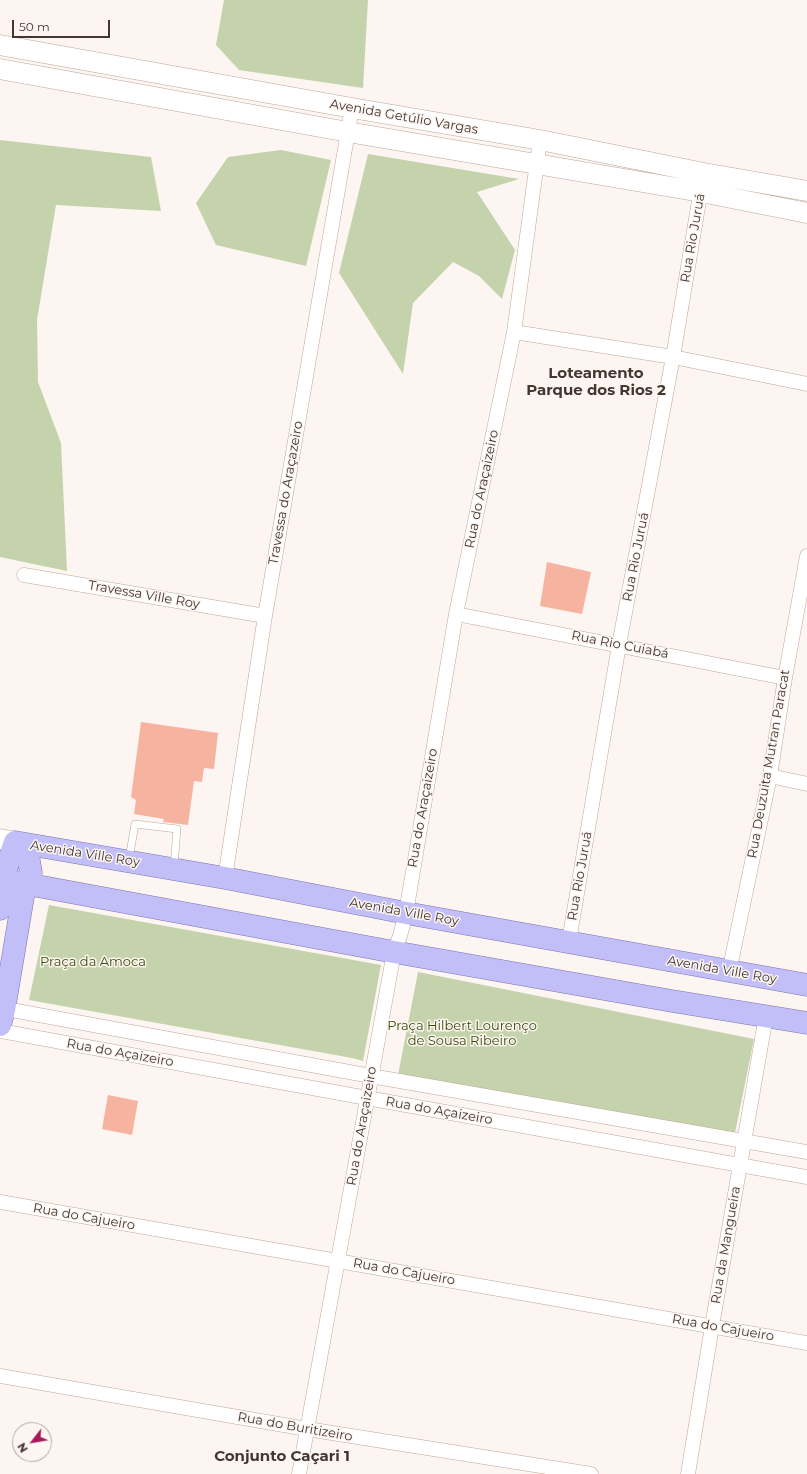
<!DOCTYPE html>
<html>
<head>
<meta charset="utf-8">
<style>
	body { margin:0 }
	#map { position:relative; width:807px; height:1474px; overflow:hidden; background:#fcf5f2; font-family:Montserrat,sans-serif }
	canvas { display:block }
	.north { position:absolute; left:12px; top:1422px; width:40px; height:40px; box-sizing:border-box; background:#fcf5f2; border:1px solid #b2a9a4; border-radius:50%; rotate:239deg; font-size:11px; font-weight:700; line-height:16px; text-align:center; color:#42362f }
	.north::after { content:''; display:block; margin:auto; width:14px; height:18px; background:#a6195b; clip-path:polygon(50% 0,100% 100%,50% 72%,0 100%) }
	.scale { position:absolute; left:12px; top:20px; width:98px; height:18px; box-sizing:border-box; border:2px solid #42362f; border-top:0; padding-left:5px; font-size:12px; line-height:14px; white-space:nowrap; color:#42362f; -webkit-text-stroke:3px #fcf5f2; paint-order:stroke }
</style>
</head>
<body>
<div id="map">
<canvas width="807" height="1474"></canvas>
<div class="north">N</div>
<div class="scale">50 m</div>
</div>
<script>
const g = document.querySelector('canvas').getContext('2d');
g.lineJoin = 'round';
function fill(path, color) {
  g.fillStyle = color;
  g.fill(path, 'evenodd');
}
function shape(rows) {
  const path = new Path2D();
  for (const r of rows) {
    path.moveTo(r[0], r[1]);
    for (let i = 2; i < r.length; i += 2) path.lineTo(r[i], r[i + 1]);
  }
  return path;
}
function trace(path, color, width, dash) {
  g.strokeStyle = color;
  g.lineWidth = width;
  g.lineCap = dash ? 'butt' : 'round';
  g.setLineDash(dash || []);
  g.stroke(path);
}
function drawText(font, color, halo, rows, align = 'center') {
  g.font = font + ' Montserrat,sans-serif';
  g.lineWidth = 3;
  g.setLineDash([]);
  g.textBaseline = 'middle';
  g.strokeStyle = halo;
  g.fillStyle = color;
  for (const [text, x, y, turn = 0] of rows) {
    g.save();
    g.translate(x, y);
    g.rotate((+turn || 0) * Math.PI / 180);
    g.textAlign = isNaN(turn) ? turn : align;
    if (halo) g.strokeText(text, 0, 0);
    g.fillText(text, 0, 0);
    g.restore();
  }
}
fill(shape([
	[224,0,368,0,363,88,239,70,216,45],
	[0,140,151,157,161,211,56,205,37,320,38,382,61,443,67,571,0,557],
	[281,150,331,160,306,266,216,245,196,203,228,157],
	[368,154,519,179,477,192,515,250,502,299,479,276,453,262,413,303,403,374,339,273],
	[49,905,381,965,363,1061,352,1058,29,1000],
	[418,972,754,1039,735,1133,398,1075]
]), '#c5d3ac');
fill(shape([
	[547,562,591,572,582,614,540,606],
	[141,722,218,733,214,769,204,768,202,782,194,781,188,825,163,822,164,819,134,814,136,800,131,797],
	[108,1095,138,1101,132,1135,102,1129]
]), '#f6b3a0');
const service = shape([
	[129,859,135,824,177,829,174,867]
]);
const minor = shape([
	[514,332,673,357,807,384],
	[24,575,265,616],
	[456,614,785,678],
	[770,776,807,784],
	[225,878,265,616,352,108],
	[569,941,619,645,673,357,702,183],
	[729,972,770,776,785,678,807,556],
	[0,1008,371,1076,807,1152],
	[0,1031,367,1098,807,1177],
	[0,1202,807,1343],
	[0,1376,307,1429,591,1474],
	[299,1474,394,952,400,936,406,913,456,614,514,332,540,140],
	[688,1474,712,1326,766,1016]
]);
const secondary = shape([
	[0,45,352,108,540,140,704,173,807,191],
	[0,69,348,132,701,192,807,213],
	[0,839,15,842]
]);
const primary = shape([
	[5,880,394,952,672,1001,807,1023],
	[0,909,7,866,15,842,225,878,406,913,807,985],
	[0,1025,4,1010,25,885,31,873,28,855,25,844]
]);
trace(service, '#c2a595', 8);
trace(minor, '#c2a595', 15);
trace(secondary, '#c2a595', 21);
trace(primary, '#7b74af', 23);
trace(service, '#fff', 7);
trace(minor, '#fff', 14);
trace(secondary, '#fff', 20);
trace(primary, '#c2bff8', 22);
drawText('13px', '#42362f', '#fcf5f2', [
	["Avenida Getúlio Vargas",404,117,10],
	["Rua Rio Juruá",693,238,-80],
	["Rua do Araçaizeiro",482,489,-78],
	["Travessa do Araçazeiro",286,493,-80],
	["Rua Rio Juruá",636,557,-79],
	["Travessa Ville Roy",144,595,10],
	["Rua Rio Cuiabá",620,645,11],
	["Rua Deuzuita Mutran Paracat",769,764,-80],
	["Rua do Araçaizeiro",423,808,-80],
	["Avenida Ville Roy",85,854,9],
	["Rua Rio Juruá",580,876,-80],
	["Avenida Ville Roy",404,912,10],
	["Avenida Ville Roy",722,970,10],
	["Rua do Açaizeiro",120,1053,10],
	["Rua do Açaizeiro",439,1111,10],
	["Rua do Araçaizeiro",362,1126,-80],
	["Rua do Cajueiro",84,1217,10],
	["Rua da Mangueira",726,1245,-80],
	["Rua do Cajueiro",404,1272,10],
	["Rua do Cajueiro",723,1328,10],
	["Rua do Buritizeiro",295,1427,10]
]);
drawText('13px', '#3a4b07', '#fcf5f2', [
	["Praça da Amoca",93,962],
	["Praça Hilbert Lourenço",462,1026],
	["de Sousa Ribeiro",462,1041]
]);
drawText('bold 15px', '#42362f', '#fcf5f2', [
	["Loteamento",596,374],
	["Parque dos Rios 2",596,391],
	["Conjunto Caçari 1",282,1457]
]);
</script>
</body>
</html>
